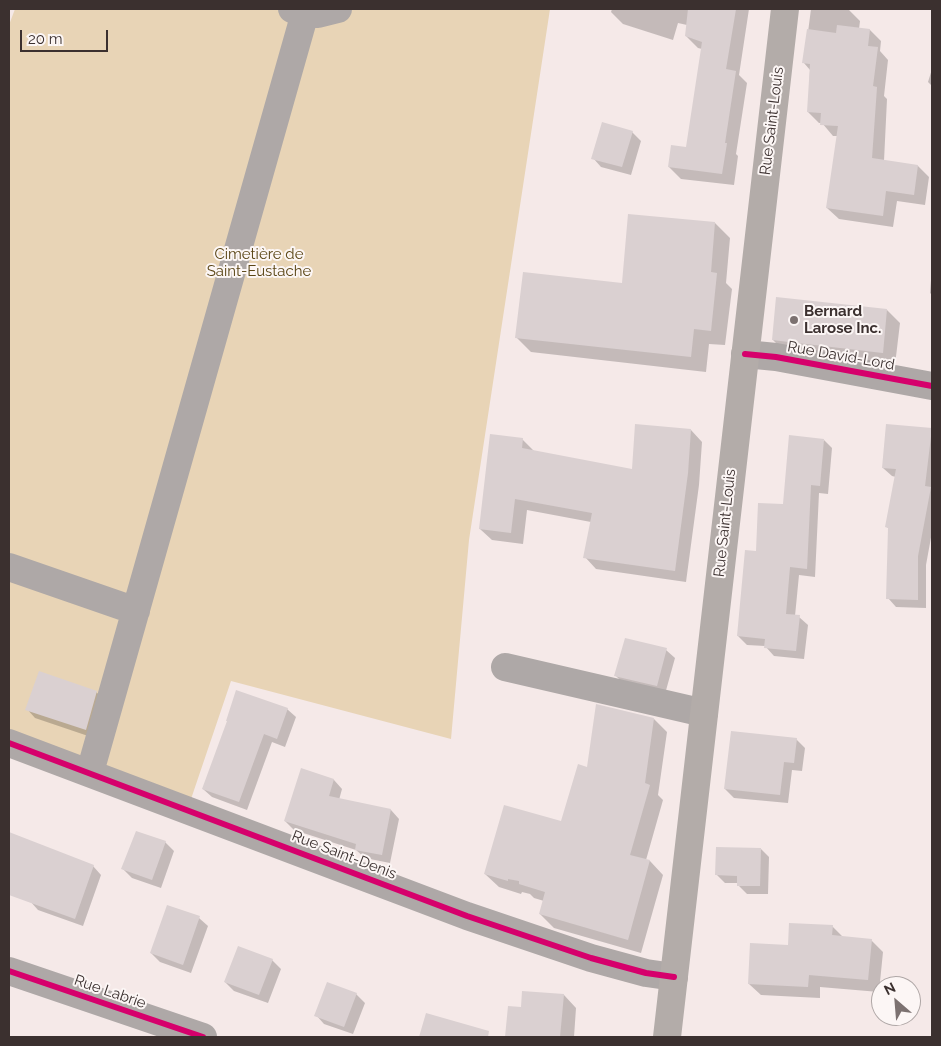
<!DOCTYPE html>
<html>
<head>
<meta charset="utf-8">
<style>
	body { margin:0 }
	#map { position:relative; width:941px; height:1046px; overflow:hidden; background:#f5e9e8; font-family:Raleway,sans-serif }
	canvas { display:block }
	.frame { position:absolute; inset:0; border:10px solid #3b302f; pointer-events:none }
	.north { position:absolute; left:871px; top:976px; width:50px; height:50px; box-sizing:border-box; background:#fcf6f5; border:1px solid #afa7a6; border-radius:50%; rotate:333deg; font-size:14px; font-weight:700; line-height:20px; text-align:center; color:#3b302f }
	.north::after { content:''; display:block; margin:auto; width:18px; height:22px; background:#7c7170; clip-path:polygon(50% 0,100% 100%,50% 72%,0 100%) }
	.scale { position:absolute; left:20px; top:30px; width:88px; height:22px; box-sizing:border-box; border:2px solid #3b302f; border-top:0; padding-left:6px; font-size:15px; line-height:18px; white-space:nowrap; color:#3b302f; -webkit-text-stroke:4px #fcf6f5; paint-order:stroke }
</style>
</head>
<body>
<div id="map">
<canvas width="941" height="1046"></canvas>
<div class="frame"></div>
<div class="north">N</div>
<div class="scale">20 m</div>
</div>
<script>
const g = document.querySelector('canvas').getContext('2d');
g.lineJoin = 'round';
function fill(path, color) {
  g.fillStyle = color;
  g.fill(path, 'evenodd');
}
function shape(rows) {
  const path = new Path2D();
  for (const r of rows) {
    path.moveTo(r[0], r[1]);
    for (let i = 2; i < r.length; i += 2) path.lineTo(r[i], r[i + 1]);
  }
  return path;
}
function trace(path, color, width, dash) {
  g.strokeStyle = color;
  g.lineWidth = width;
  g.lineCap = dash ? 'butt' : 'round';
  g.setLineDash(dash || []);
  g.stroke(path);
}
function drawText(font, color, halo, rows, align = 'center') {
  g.font = font + ' Raleway,sans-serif';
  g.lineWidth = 4;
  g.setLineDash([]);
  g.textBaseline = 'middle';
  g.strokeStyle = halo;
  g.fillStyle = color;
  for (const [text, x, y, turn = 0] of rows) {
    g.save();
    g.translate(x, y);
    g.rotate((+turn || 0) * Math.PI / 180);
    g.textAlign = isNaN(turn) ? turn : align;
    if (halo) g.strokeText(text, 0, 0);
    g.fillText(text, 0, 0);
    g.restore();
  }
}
fill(shape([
	[15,9,550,9,469,540,451,739,231,681,191,799,9,739,9,25]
]), '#e8d4b6');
fill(shape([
	[612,9,749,9,739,75,747,83,736,154,738,156,734,185,681,179,669,167,687,148,702,49,698,48,686,36,687,25,678,23,673,40,623,24,611,12],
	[811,9,849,10,860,21,859,29,870,30,881,41,880,51,888,60,884,96,887,99,884,161,918,166,929,177,925,205,897,201,893,227,839,219,827,208,838,136,833,136,822,123,819,123,808,112,810,70,804,63],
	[932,69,932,86,928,82],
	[632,132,641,141,631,175,601,167,593,158],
	[715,223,730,238,726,283,732,289,725,345,709,344,706,372,531,352,516,337,623,284],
	[932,267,932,295,930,293],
	[777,298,887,310,900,323,895,365,786,353,773,340],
	[887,425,932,430,932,532,926,565,926,608,896,607,888,598,889,529,887,527,896,477,892,476,883,468],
	[691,430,702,442,699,485,686,582,596,569,585,557,591,522,527,510,523,544,492,540,480,529,522,439,534,451,633,470],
	[824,440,832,448,828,494,819,493,815,577,799,575,795,616,799,617,808,625,804,659,774,656,765,646,747,645,738,636,757,553],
	[666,650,675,658,665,694,624,684,616,676],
	[96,692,105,700,94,738,35,718,27,709],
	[287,709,296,717,285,747,272,742,247,810,212,797,203,789],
	[654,719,667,732,658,795,663,800,646,860,650,861,663,875,641,953,554,928,540,914,544,901,534,898,530,894,522,892,521,894,499,887,485,874,562,823,588,768],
	[796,739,805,748,802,771,792,770,788,803,734,798,725,789],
	[302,770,334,780,342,789,339,800,391,810,399,819,390,863,365,858,356,850,294,830,285,821],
	[165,842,174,851,161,888,132,878,123,869],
	[761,849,769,857,768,894,747,894,739,886,739,883,725,883,716,874],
	[93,866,101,875,83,926,38,910,30,901],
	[199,918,208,926,191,973,160,962,151,953],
	[832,926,843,937,871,940,883,952,879,992,820,987,820,998,761,995,749,984,789,946],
	[272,960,281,969,268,1003,234,991,225,982],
	[356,994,365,1003,353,1034,324,1024,316,1015],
	[564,995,576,1008,574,1037,507,1037,509,1007,522,1008]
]), '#0003');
fill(shape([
	[688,9,736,9,726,69,736,71,725,143,727,143,722,174,668,167,671,145,686,147,702,42,685,36],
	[837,25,870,29,868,46,878,47,873,86,877,87,872,158,918,165,914,195,886,191,883,216,826,208,838,126,820,125,821,113,807,112,810,64,802,63,807,29,836,33],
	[602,122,633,131,622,167,591,159],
	[628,214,715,222,711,272,717,273,711,331,694,329,691,357,515,338,523,272,622,283],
	[776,297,887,309,883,353,772,340],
	[635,424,691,429,688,473,675,571,583,558,592,513,515,499,511,533,479,529,490,434,523,438,522,448,632,469],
	[886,424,932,428,925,486,931,487,918,556,918,600,886,599,888,528,885,527,896,469,882,468],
	[789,435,824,439,820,486,811,485,807,569,790,567,786,614,800,615,796,651,764,648,765,639,737,636,745,550,756,551,758,503,783,504],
	[625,638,667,648,657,686,614,676],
	[39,671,97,691,86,730,25,710],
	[236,690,288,708,277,739,264,734,239,802,202,789,227,721,226,721],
	[596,704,654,718,645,783,650,785,630,855,650,860,628,940,539,914,545,892,519,884,519,881,508,879,508,881,484,874,504,805,561,821,578,764,587,767],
	[731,731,797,738,794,763,784,762,780,795,724,789],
	[301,768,334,779,329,796,391,809,382,855,355,850,356,844,284,821],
	[136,831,166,841,152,880,121,869],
	[9,832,94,865,75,919,9,895],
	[716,847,761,848,760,886,737,886,737,876,715,875],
	[167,905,200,916,183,965,150,953],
	[789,923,833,925,832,935,872,939,868,980,809,975,808,987,748,984,750,943,788,945],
	[238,946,273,959,259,995,224,982],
	[327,982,357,993,344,1027,314,1016],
	[522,991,564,994,560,1037,505,1037,508,1006,521,1007],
	[426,1013,489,1031,488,1037,419,1037]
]), '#dad0d1');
trace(shape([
	[292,9,305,13,318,14,338,9],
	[745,354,776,357,932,386],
	[9,567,136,611],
	[505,667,704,713],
	[9,743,467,916,591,958,646,973,674,977],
	[90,772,305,13],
	[9,971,203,1037]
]), '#aea8a7', 28);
trace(shape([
	[667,1037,785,9]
]), '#b3aca9', 28);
trace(shape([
	[745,354,776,357,932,386],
	[9,743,467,916,591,958,646,973,674,977],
	[9,971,203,1037]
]), '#d6006c', 6);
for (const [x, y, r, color] of [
	[794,320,5,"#7c7170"]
]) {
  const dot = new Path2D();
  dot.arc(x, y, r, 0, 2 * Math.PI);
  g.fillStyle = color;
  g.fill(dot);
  trace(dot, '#fcf6f5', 2);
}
drawText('15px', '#3b302f', '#fcf6f5', [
	["Rue Saint-Louis",772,121,-83],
	["Rue David-Lord",841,356,10],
	["Rue Saint-Louis",725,523,-84],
	["Rue Saint-Denis",344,855,21],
	["Rue Labrie",110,992,19]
]);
drawText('15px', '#5a4515', '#fcf6f5', [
	["Cimetière de",259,254],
	["Saint-Eustache",259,271]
]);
drawText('bold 15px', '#3b302f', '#fcf6f5', [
	["Bernard",804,311],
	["Larose Inc.",804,328]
], 'left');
</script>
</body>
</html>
